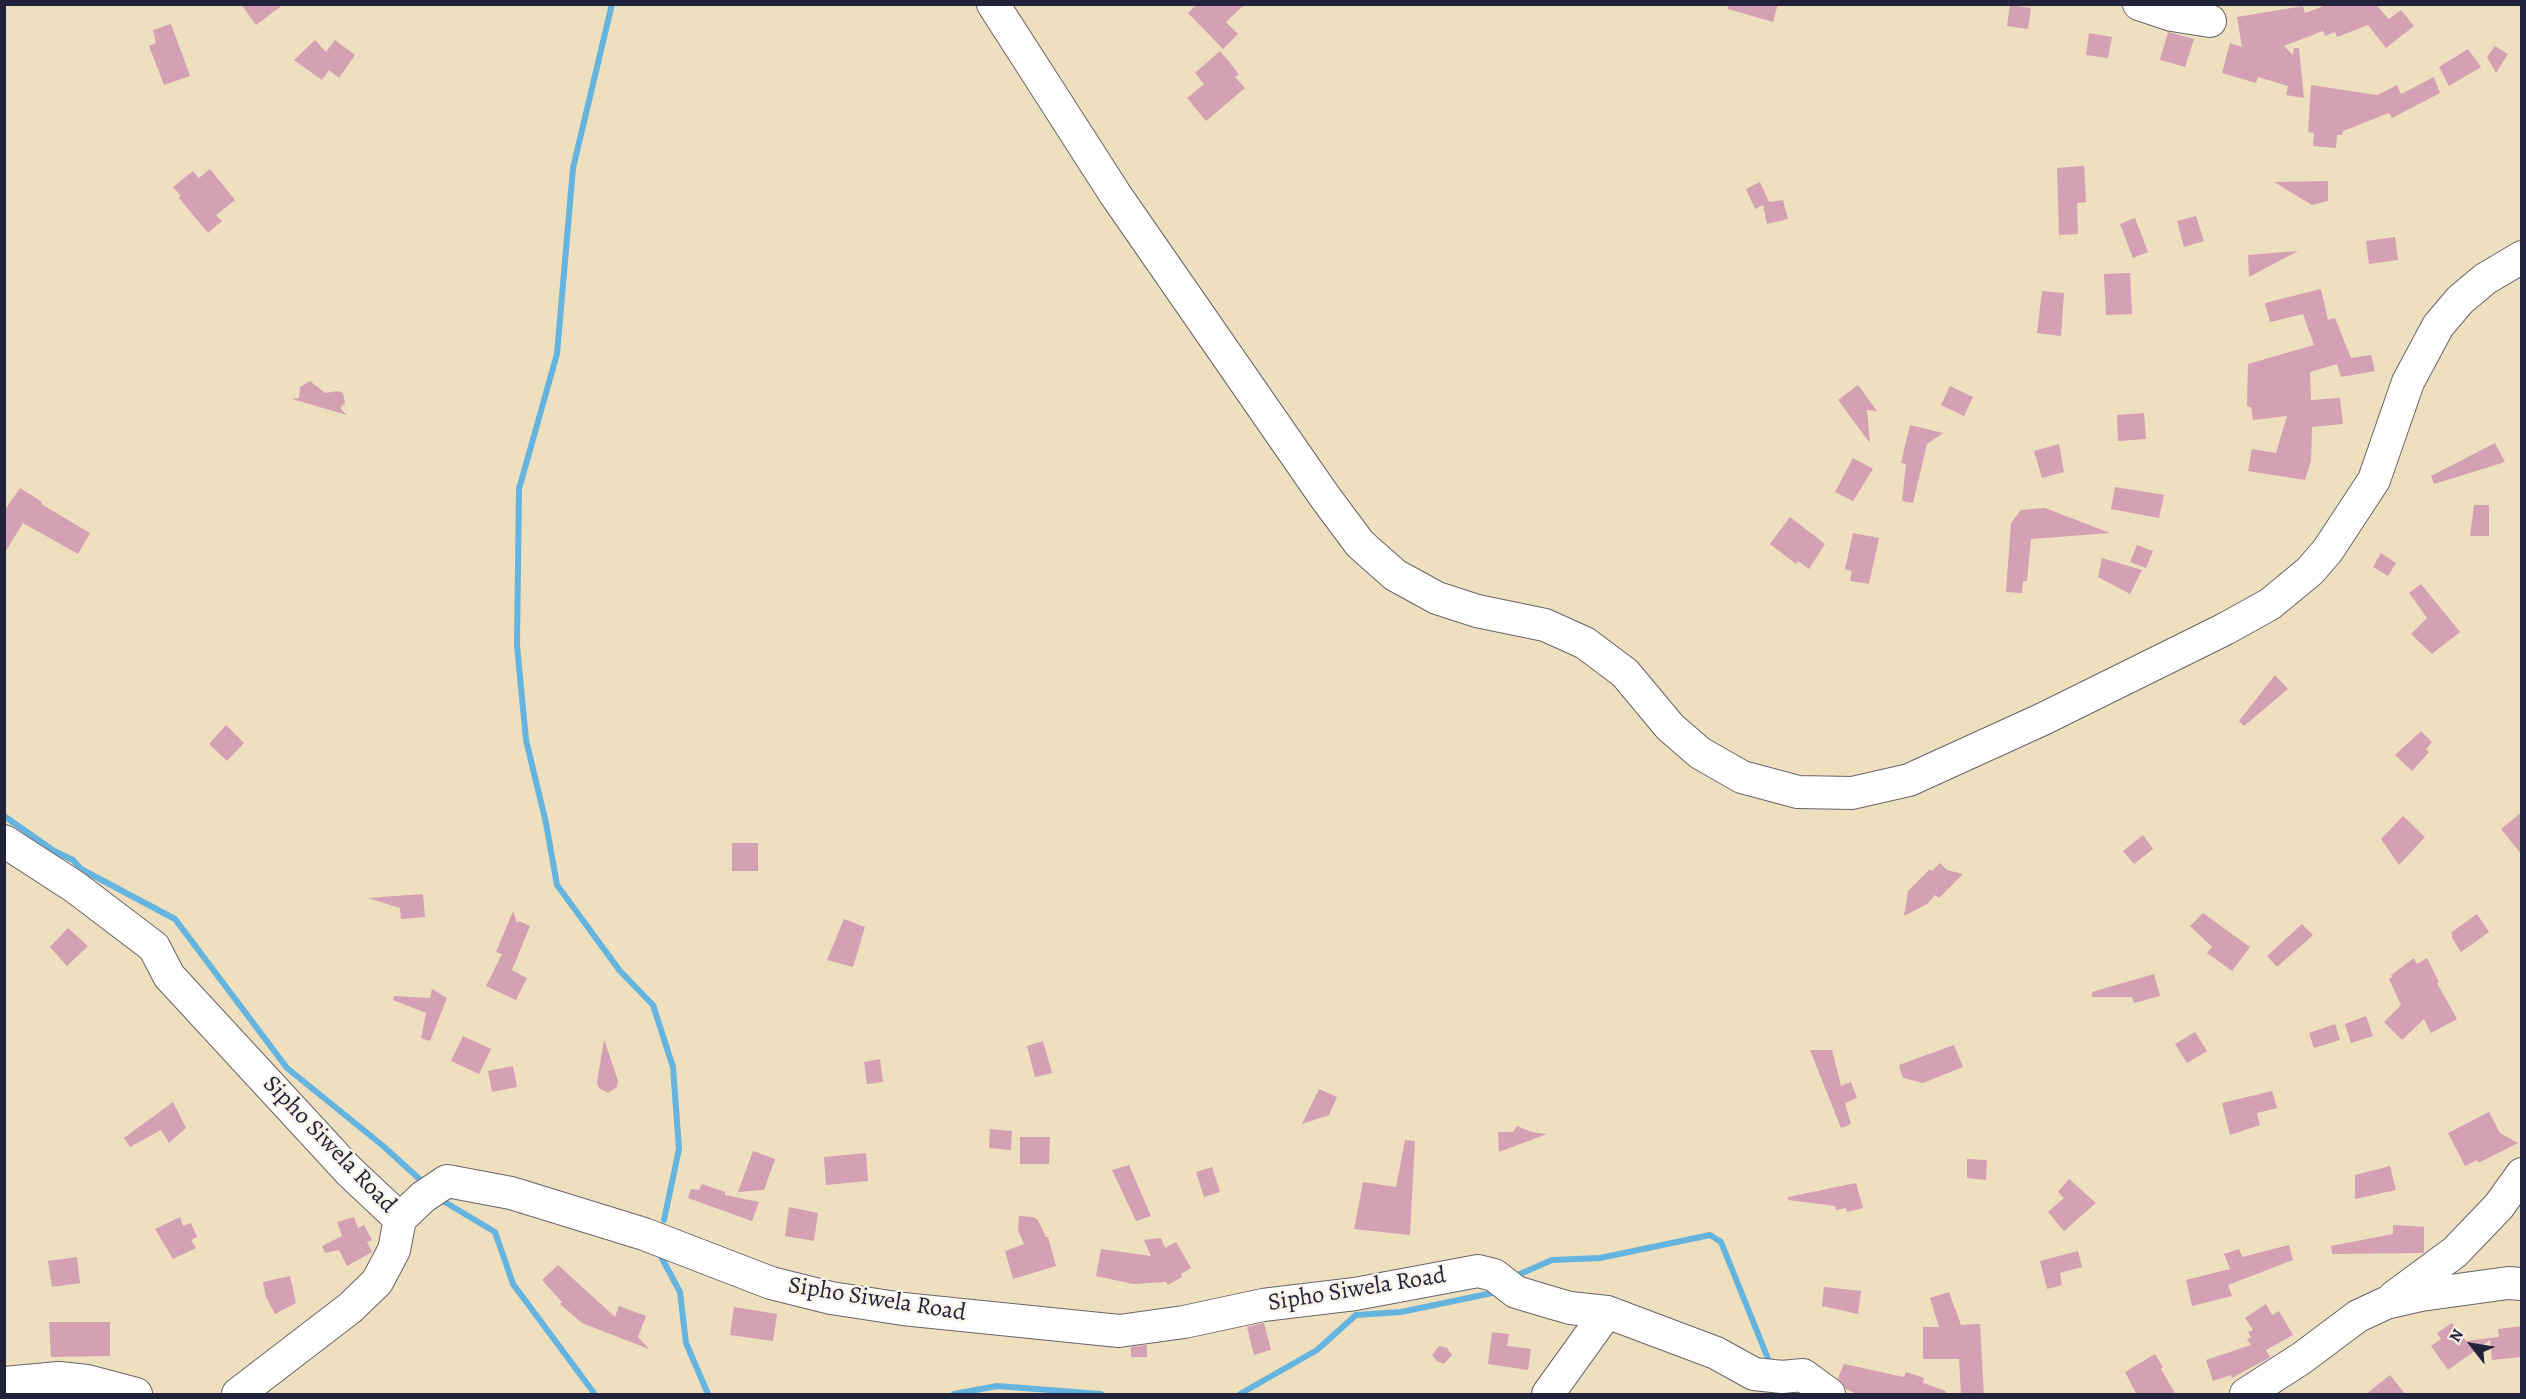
<!DOCTYPE html>
<html>
<head>
<meta charset="utf-8">
<style>
	body { margin:0 }
	#map { position:relative; width:2526px; height:1399px; overflow:hidden; background:#eedfbf; font-family:Alegreya,serif }
	canvas { display:block }
	.frame { position:absolute; inset:0; border:6px solid #22223b; pointer-events:none }
	.north { position:absolute; left:2442px; top:1315px; width:60px; height:60px; -webkit-text-stroke:4px #f7f3e8; paint-order:stroke; rotate:301deg; font-size:16px; font-weight:700; line-height:24px; text-align:center; color:#22223b }
	.north::after { content:''; display:block; margin:auto; width:21px; height:27px; background:#22223b; clip-path:polygon(50% 0,100% 100%,50% 72%,0 100%) }
</style>
</head>
<body>
<div id="map">
<canvas width="2526" height="1399"></canvas>
<div class="frame"></div>
<div class="north">N</div>
</div>
<script>
const g = document.querySelector('canvas').getContext('2d');
g.lineJoin = 'round';
function shape(rows) {
  const path = new Path2D();
  for (const r of rows) {
    path.moveTo(r[0], r[1]);
    for (let i = 2; i < r.length; i += 2) path.lineTo(r[i], r[i + 1]);
  }
  return path;
}
function trace(path, color, width, dash) {
  g.strokeStyle = color;
  g.lineWidth = width;
  g.lineCap = dash ? 'butt' : 'round';
  g.setLineDash(dash || []);
  g.stroke(path);
}
function fill(path, color) {
  g.fillStyle = color;
  g.fill(path, 'evenodd');
}
function drawText(font, color, halo, rows, align = 'center') {
  g.font = font + ' Alegreya,serif';
  g.lineWidth = 4.5;
  g.setLineDash([]);
  g.textBaseline = 'middle';
  g.strokeStyle = halo;
  g.fillStyle = color;
  for (const [text, x, y, turn = 0] of rows) {
    g.save();
    g.translate(x, y);
    g.rotate((+turn || 0) * Math.PI / 180);
    g.textAlign = isNaN(turn) ? turn : align;
    if (halo) g.strokeText(text, 0, 0);
    g.fillText(text, 0, 0);
    g.restore();
  }
}
trace(shape([
	[612,4,573,168,557,354,519,489,517,645,526,740,546,823,557,885,620,971,653,1005,673,1067,679,1149,664,1220],
	[4,816,54,851,73,860,81,869,175,919,287,1068,382,1145,425,1184],
	[438,1198,495,1232,513,1284,594,1393],
	[658,1251,680,1292,686,1343,708,1394],
	[1513,1277,1552,1260,1600,1258,1710,1235,1721,1242,1771,1366],
	[954,1394,997,1386,1101,1394],
	[1240,1394,1317,1350,1356,1315,1401,1312,1497,1292]
]), '#65b4df', 6);
fill(shape([
	[241,4,284,4,256,25],
	[1197,4,1245,4,1226,22,1238,34,1223,49,1188,13],
	[1728,4,1778,4,1773,22,1728,9],
	[2329,4,2375,4,2389,19,2401,10,2414,26,2386,48,2368,25,2337,37,2335,32,2325,36,2323,31,2284,46,2293,55,2294,48,2299,48,2304,98,2286,95,2288,86,2258,77,2256,83,2222,73,2230,43,2242,47,2237,17,2303,6,2305,13],
	[2010,5,2031,8,2028,29,2007,26],
	[171,24,190,76,164,85,149,46,156,43,153,30],
	[2168,32,2194,39,2185,67,2160,60],
	[2089,33,2112,37,2108,58,2086,55],
	[315,40,326,52,335,40,355,55,339,78,329,70,322,80,294,60],
	[2495,46,2508,54,2496,73,2487,57],
	[2468,49,2481,67,2449,86,2439,67],
	[1220,51,1239,74,1235,77,1245,88,1206,121,1187,98,1204,84,1195,73],
	[2434,77,2440,93,2392,118,2389,113,2343,131,2342,135,2337,135,2336,148,2313,146,2314,133,2308,132,2311,85,2377,95,2397,85,2401,94],
	[2084,166,2086,202,2077,203,2078,234,2059,235,2057,168],
	[210,169,235,200,216,215,222,221,208,233,179,198,181,196,173,187,193,171,199,178],
	[2328,181,2328,201,2312,205,2274,182],
	[1760,182,1769,202,1783,200,1788,219,1767,224,1763,205,1755,209,1746,189],
	[2196,216,2204,241,2184,247,2177,221],
	[2135,218,2148,252,2133,258,2120,224],
	[2395,237,2398,260,2369,264,2366,241],
	[2298,251,2249,277,2248,255],
	[2130,273,2132,314,2106,315,2104,274],
	[2321,289,2328,320,2335,318,2351,358,2371,355,2375,371,2341,377,2337,364,2310,372,2311,400,2340,398,2343,424,2312,427,2311,461,2305,480,2248,471,2252,449,2276,453,2287,416,2253,420,2251,407,2247,406,2248,364,2314,345,2303,314,2270,322,2265,303],
	[2042,291,2064,293,2061,336,2037,333],
	[310,381,325,393,338,391,343,393,345,403,340,408,347,415,292,399,299,398,300,387],
	[1858,385,1877,411,1867,410,1870,443,1838,400],
	[1950,386,1973,397,1964,416,1941,405],
	[2144,413,2146,439,2118,441,2117,415],
	[1910,425,1943,433,1927,444,1913,503,1902,501,1906,464,1901,463],
	[2495,443,2505,462,2434,484,2431,476],
	[2059,444,2064,472,2042,478,2034,451],
	[1853,458,1873,469,1853,501,1835,492],
	[2115,487,2164,495,2159,518,2111,509],
	[20,488,42,502,41,504,90,533,78,554,23,523,4,554,4,511],
	[2474,505,2489,505,2489,536,2470,536],
	[2045,508,2110,533,2031,539,2027,581,2023,581,2022,593,2006,592,2011,523,2021,510],
	[1790,517,1825,544,1809,569,1798,561,1796,564,1770,544],
	[1853,533,1879,538,1869,584,1850,581,1852,571,1845,569],
	[2137,545,2153,551,2146,568,2130,562],
	[2381,553,2396,563,2388,576,2373,567],
	[2102,558,2142,570,2130,594,2098,577],
	[2421,584,2460,632,2432,654,2411,634,2427,618,2409,593],
	[2275,675,2288,689,2244,726,2239,721],
	[226,725,244,743,227,761,209,744],
	[2421,731,2432,742,2426,749,2429,752,2412,771,2395,755],
	[2522,812,2522,855,2501,829],
	[2403,816,2425,837,2399,865,2381,839],
	[2143,835,2153,849,2134,864,2123,851],
	[732,843,758,843,758,871,732,871],
	[1940,863,1947,870,1963,874,1939,898,1935,895,1927,904,1904,916,1908,891,1930,869,1932,871],
	[423,894,425,917,401,919,400,908,368,898],
	[513,911,517,923,519,921,530,926,512,970,527,978,516,1000,486,986,502,954,496,952],
	[2203,913,2250,947,2232,971,2207,953,2212,947,2190,926],
	[2477,914,2489,932,2461,952,2452,938,2452,932],
	[844,919,865,927,853,967,827,960],
	[2302,924,2313,935,2277,967,2267,956],
	[68,928,88,946,67,966,50,947],
	[2414,958,2417,964,2427,958,2439,982,2437,983,2457,1019,2431,1033,2424,1019,2402,1040,2384,1022,2401,1005,2389,979,2392,977,2391,975],
	[2154,974,2160,996,2134,1003,2132,997,2092,997,2092,992],
	[432,989,447,998,430,1041,421,1038,426,1013,393,1000,394,996,430,998],
	[2366,1016,2373,1036,2351,1043,2345,1024],
	[2335,1024,2340,1040,2314,1048,2309,1033],
	[2195,1032,2207,1051,2187,1063,2175,1044],
	[463,1036,491,1049,479,1074,451,1061],
	[604,1039,618,1081,617,1087,608,1093,599,1088,597,1083],
	[1043,1041,1052,1073,1035,1077,1027,1046],
	[1954,1045,1963,1067,1923,1083,1903,1078,1899,1065],
	[1810,1050,1832,1050,1841,1086,1851,1082,1857,1098,1845,1103,1851,1124,1841,1128],
	[880,1059,883,1082,867,1084,864,1062],
	[513,1066,517,1087,492,1092,488,1071],
	[1319,1089,1337,1097,1329,1115,1302,1124],
	[2272,1091,2277,1108,2257,1113,2260,1125,2230,1135,2222,1103],
	[173,1102,186,1128,169,1143,161,1130,130,1147,124,1138],
	[2489,1112,2500,1133,2518,1143,2478,1163,2477,1160,2465,1166,2448,1133],
	[1517,1126,1532,1132,1547,1134,1499,1152,1498,1132,1513,1132],
	[990,1129,1012,1131,1011,1150,989,1148],
	[1020,1137,1050,1137,1049,1164,1020,1164],
	[1405,1140,1415,1141,1410,1235,1354,1229,1363,1182,1396,1187],
	[753,1151,775,1159,764,1190,738,1192],
	[866,1153,868,1181,826,1185,824,1157],
	[1967,1159,1987,1160,1986,1180,1967,1178],
	[1129,1165,1151,1216,1136,1221,1112,1170],
	[2390,1166,2396,1190,2355,1199,2355,1175],
	[1212,1167,1220,1192,1204,1197,1196,1172],
	[2069,1179,2096,1203,2064,1231,2048,1212,2064,1198,2058,1192],
	[1856,1183,1863,1208,1847,1212,1846,1208,1836,1210,1835,1206,1788,1200,1788,1197],
	[702,1184,725,1192,725,1195,759,1202,752,1221,688,1198,691,1189,699,1190],
	[789,1207,818,1213,814,1241,785,1236],
	[1019,1216,1033,1217,1038,1220,1046,1237,1048,1237,1056,1266,1013,1279,1005,1251,1024,1244,1018,1230],
	[180,1217,183,1226,191,1223,197,1237,191,1240,196,1248,173,1259,155,1229],
	[354,1217,358,1228,364,1225,372,1240,367,1242,372,1252,347,1266,339,1250,325,1253,322,1246,342,1236,337,1222],
	[2393,1225,2424,1227,2424,1253,2332,1254,2331,1246,2393,1234],
	[1161,1238,1165,1248,1176,1242,1191,1268,1181,1274,1182,1277,1168,1285,1166,1282,1133,1284,1096,1276,1101,1249,1151,1256,1144,1240],
	[2289,1245,2293,1260,2228,1285,2232,1296,2192,1306,2186,1280,2230,1269,2224,1254,2239,1249,2242,1257],
	[2078,1251,2082,1267,2060,1273,2062,1285,2047,1289,2040,1261],
	[77,1257,80,1283,52,1287,48,1261],
	[558,1265,615,1317,619,1306,646,1316,638,1337,649,1349,582,1323,560,1304,562,1302,542,1280],
	[290,1276,296,1303,275,1314,266,1297,263,1282],
	[1824,1287,1861,1291,1858,1314,1822,1306],
	[1949,1292,1961,1325,1980,1324,1984,1395,1961,1395,1959,1359,1923,1359,1923,1327,1939,1327,1930,1298],
	[2266,1304,2272,1315,2279,1311,2293,1335,2266,1350,2270,1357,2267,1359,2232,1378,2231,1375,2213,1381,2206,1360,2251,1345,2247,1339,2251,1337,2248,1332,2253,1330,2245,1318],
	[734,1307,777,1314,773,1341,730,1335],
	[49,1322,110,1322,110,1356,51,1357],
	[1264,1323,1271,1350,1254,1355,1247,1327],
	[2452,1323,2466,1341,2499,1337,2498,1329,2522,1326,2522,1357,2492,1360,2490,1340,2448,1370,2431,1346,2441,1339,2437,1333],
	[1492,1332,1509,1334,1507,1346,1531,1349,1528,1370,1488,1364],
	[1147,1345,1147,1357,1131,1357,1131,1347],
	[1439,1346,1447,1348,1452,1355,1444,1364,1437,1361,1432,1355],
	[2155,1354,2163,1367,2161,1369,2176,1395,2137,1395,2125,1372],
	[1844,1364,1904,1377,1906,1372,1924,1378,1923,1383,1946,1391,1946,1395,1859,1395,1846,1389,1838,1378],
	[2390,1375,2406,1395,2365,1395]
]), '#d4a0b3');
const minor = shape([
	[993,4,1115,194,1325,497,1360,544,1395,575,1437,598,1477,611,1545,625,1585,643,1625,673,1670,727,1700,753,1742,777,1798,792,1852,793,1909,780,2043,719,2225,629,2270,604,2310,571,2328,550,2374,480,2408,382,2438,326,2460,300,2485,279,2522,257],
	[2139,4,2172,15,2210,21],
	[4,841,75,887,154,947,169,976,349,1171,400,1219],
	[400,1219,423,1197,447,1181,511,1193,644,1234,771,1283,831,1298,903,1309,1119,1331,1184,1322,1263,1305,1355,1294,1478,1271,1494,1275,1516,1292,1546,1301,1570,1308,1607,1312,1716,1353,1754,1374,1782,1377,1803,1375,1829,1394],
	[2394,1297,2455,1252,2499,1206,2522,1174],
	[4,1383,59,1378,87,1381,136,1394],
	[238,1394,350,1308,377,1282,394,1250,400,1219],
	[1548,1394,1607,1312],
	[2246,1394,2302,1358,2358,1316,2386,1303,2421,1295,2508,1283,2522,1284]
]);
trace(minor, '#696469', 34);
trace(minor, '#fff', 32);
drawText('24px', '#22223b', '#f7f3e8', [
	["Sipho Siwela Road",329,1145,46],
	["Sipho Siwela Road",1357,1290,-9],
	["Sipho Siwela Road",877,1300,9]
]);
</script>
</body>
</html>
